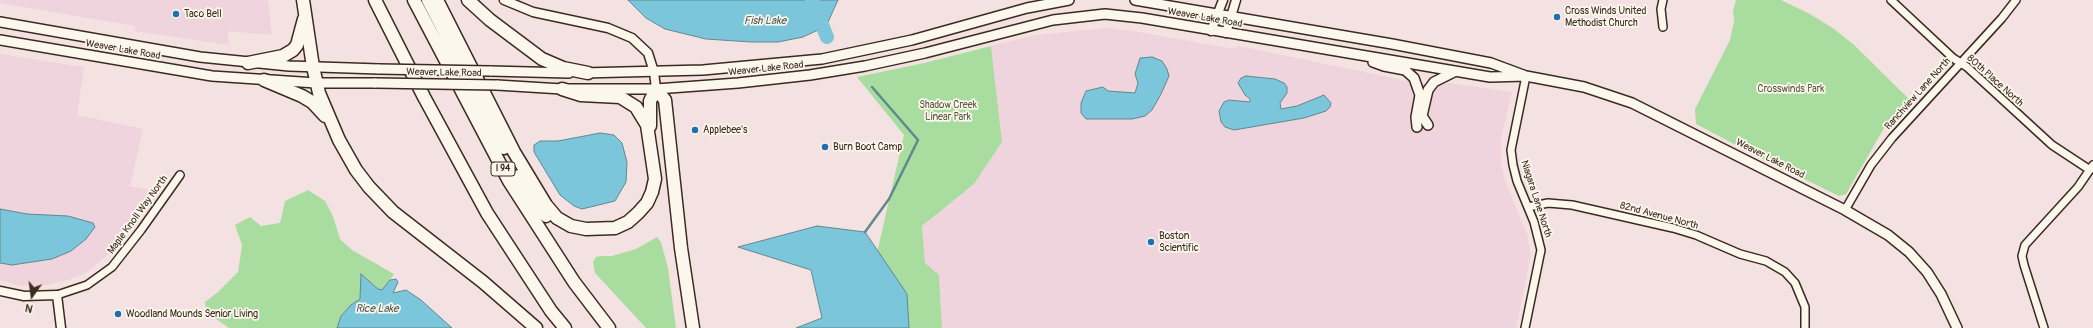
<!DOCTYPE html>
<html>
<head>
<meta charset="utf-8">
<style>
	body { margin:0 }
	#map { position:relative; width:2093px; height:328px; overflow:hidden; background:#f4e2e3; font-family:Pangolin,sans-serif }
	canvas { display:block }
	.north { position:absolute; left:12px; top:276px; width:40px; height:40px; -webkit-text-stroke:3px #fbf7ec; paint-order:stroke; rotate:194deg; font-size:11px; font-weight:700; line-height:16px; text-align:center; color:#3b2a1e }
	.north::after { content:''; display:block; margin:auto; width:14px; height:18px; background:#3b2a1e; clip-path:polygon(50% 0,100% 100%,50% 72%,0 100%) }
</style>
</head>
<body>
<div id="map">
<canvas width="2093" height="328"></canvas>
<div class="north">N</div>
</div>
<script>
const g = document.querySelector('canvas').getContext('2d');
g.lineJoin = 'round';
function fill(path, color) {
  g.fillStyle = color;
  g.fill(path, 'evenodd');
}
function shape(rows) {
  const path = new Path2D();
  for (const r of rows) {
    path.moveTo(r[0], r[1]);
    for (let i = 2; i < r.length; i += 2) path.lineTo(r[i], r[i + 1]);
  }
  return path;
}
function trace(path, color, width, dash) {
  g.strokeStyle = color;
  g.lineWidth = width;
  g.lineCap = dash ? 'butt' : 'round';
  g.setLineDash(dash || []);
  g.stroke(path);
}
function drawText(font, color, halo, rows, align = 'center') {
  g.font = font + ' Pangolin,sans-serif';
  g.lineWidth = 3.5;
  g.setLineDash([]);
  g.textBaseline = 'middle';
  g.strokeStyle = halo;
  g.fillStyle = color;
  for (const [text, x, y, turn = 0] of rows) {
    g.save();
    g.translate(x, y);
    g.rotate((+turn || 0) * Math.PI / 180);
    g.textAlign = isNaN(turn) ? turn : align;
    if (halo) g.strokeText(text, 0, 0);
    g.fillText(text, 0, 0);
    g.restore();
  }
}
fill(shape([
	[0,0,268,0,272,35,228,31,229,45,134,31,135,26,0,3],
	[1106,28,1133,31,1234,49,1239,46,1403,80,1439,85,1448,83,1512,92,1501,138,1501,161,1505,181,1527,234,1531,256,1516,328,942,328,939,275,925,263,922,226,974,184,1002,142,991,46,1035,35],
	[0,54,84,67,77,115,143,129,130,186,155,191,122,239,109,254,86,273,68,280,41,286,21,286,0,280]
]), '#efd4dd');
fill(shape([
	[1736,0,1781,0,1810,14,1834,29,1853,44,1910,100,1887,123,1846,194,1839,196,1751,153,1696,124,1695,109,1730,40,1734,21,1733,11],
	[991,46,1002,142,974,184,922,226,925,263,939,275,942,328,890,328,872,275,904,135,857,77,924,63],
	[308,190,325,201,333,216,340,239,352,250,394,274,390,280,382,290,378,289,361,274,360,299,351,305,341,316,337,328,229,328,206,312,205,302,217,293,238,272,242,245,235,225,250,217,261,226,280,223,285,201],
	[657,237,661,242,668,268,676,328,646,328,595,273,593,262,596,257,601,256,612,256,636,249]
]), '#a9dd9f');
const water = shape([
	[628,0,838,0,828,22,818,30,803,37,778,42,751,42,706,39,665,29,646,18,628,0],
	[1152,57,1162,61,1167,69,1169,76,1161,94,1152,110,1145,116,1132,119,1086,119,1081,113,1081,103,1086,91,1103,87,1108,91,1135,93,1138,83,1135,74,1140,58,1152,57],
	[1246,76,1275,79,1284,83,1287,87,1287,93,1280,103,1281,109,1297,106,1324,95,1331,103,1330,107,1326,111,1304,118,1234,130,1225,127,1221,122,1219,111,1224,102,1229,100,1250,102,1250,99,1245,95,1238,83,1241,78,1246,76],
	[600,133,614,135,622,143,627,162,626,182,615,201,582,209,574,206,560,195,534,152,534,145,540,141,558,141,600,133],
	[0,209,27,214,68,216,93,223,95,227,86,239,71,251,52,259,12,265,0,263,0,209],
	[817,226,865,232,907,294,909,328,796,328,822,318,811,270,738,247,817,226],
	[361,274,378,289,382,290,390,280,396,279,398,282,393,293,406,290,421,300,452,328,337,328,341,316,351,305,360,299,361,274]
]);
fill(water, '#7bc6db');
trace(water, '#61888f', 1);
trace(shape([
	[865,232,889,199,918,140,872,87]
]), '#61888f', 2.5);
trace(shape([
	[812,0,827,37]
]), '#7bc6db', 14);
const minor = shape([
	[1891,0,1953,58,1967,67,2052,145,2090,170],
	[1663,27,1661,9,1663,0],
	[1528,207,1548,203,1572,205,1673,228,1696,235,1740,254,1766,261,1785,272,1795,283,1805,307,1805,328],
	[1845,210,1871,165,1892,138,2002,18,2016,0],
	[57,295,87,285,112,267,141,230,180,175],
	[1525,328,1541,250,1534,222,1517,181,1513,165,1511,150,1526,76],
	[2044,328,2024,265,2022,256,2025,245,2078,187,2093,165]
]);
const tertiary = shape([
	[504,0,533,12,608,28,632,38,648,53,654,72,656,89],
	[1211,31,1223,0],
	[1226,33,1236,0],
	[0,291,24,296,57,295,61,328]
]);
const secondary = shape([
	[1135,0,1392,44,1491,63,1526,76,1584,87,1632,103,1845,210,1888,235,1909,252,1927,272,1941,294,1957,328],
	[0,22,200,57,289,66,379,69],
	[0,40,212,76,316,83,376,83],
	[1373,62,1384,66,1405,70,1414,78,1420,95,1416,117,1417,127],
	[490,71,569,73],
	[582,73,703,70,822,59,912,40,1027,8,1069,0],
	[497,85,562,89,656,89,738,83,810,75,865,66,925,53,1053,20,1105,14,1142,18,1490,77,1526,76],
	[1428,125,1422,116,1428,90,1434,82,1454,72]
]);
const motorway = shape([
	[303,0,313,67,319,93,339,140,356,170,369,187,393,212,483,282,536,328],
	[375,0,424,97,487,213,551,311,565,328],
	[414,0,509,181,574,282,609,328],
	[428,0,504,148],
	[437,0,514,152,546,205,557,218,571,226,586,229,615,228,628,222,638,213,647,203,652,192,655,179,647,125,636,107,620,97,581,95,562,89],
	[468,0,490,20,542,59,563,68,588,73],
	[248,63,283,56,293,50,297,45,304,19],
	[264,80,302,96,312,102,325,116],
	[650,126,650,101,656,89,665,100,681,248,693,328],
	[519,176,534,201,546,216]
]);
trace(minor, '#3b2a1e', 10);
trace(tertiary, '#3b2a1e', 11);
trace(secondary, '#3b2a1e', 12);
trace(motorway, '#3b2a1e', 15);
trace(minor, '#fbf7ec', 7);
trace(tertiary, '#fbf7ec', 8);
trace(secondary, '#fbf7ec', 9);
trace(motorway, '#fbf7ec', 12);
const secondaryBridge = shape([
	[379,69,490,71],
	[376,83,497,85]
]);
trace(secondaryBridge, '#3b2a1e', 12, []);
trace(secondaryBridge, '#fbf7ec', 9);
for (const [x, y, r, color] of [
	[176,14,4,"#1f6fb2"],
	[1557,17,4,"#1f6fb2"],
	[695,130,4,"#1f6fb2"],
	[825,147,4,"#1f6fb2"],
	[1151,242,4,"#1f6fb2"],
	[118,314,4,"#1f6fb2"]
]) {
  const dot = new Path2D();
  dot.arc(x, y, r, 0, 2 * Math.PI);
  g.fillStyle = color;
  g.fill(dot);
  trace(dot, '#fbf7ec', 1.5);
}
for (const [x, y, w] of [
	[503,169,24]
]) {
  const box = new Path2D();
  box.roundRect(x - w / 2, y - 7, w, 14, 3);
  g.fillStyle = '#fbf7ec';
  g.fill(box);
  trace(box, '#3b2a1e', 1);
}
drawText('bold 9px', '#3b2a1e', null, [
	["I 94",503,169]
]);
drawText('10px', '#3b2a1e', '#fbf7ec', [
	["Cross Winds United",1565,11],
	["Methodist Church",1565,23],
	["Taco Bell",184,14],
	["Applebee's",703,130],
	["Burn Boot Camp",833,147],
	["Boston",1159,236],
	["Scientific",1159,248],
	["Woodland Mounds Senior Living",126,314]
], 'left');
drawText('10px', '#3b2a1e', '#fbf7ec', [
	["Weaver Lake Road",1205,18,10],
	["Weaver Lake Road",123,50,10],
	["Weaver Lake Road",766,69,-6],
	["Weaver Lake Road",444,73,1],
	["80th Place North",1995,81,42],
	["Ranchview Lane North",1918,94,-48],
	["Weaver Lake Road",1770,159,27],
	["Niagara Lane North",1536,199,72],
	["Maple Knoll Way North",138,215,-54],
	["82nd Avenue North",1659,216,15]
]);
drawText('10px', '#56573e', '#fbf7ec', [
	["Crosswinds Park",1791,89],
	["Shadow Creek",948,105],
	["Linear Park",948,117]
]);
drawText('italic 11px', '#4e5957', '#fbf7ec', [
	["Fish Lake",765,21],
	["Rice Lake",377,309]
]);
</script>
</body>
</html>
